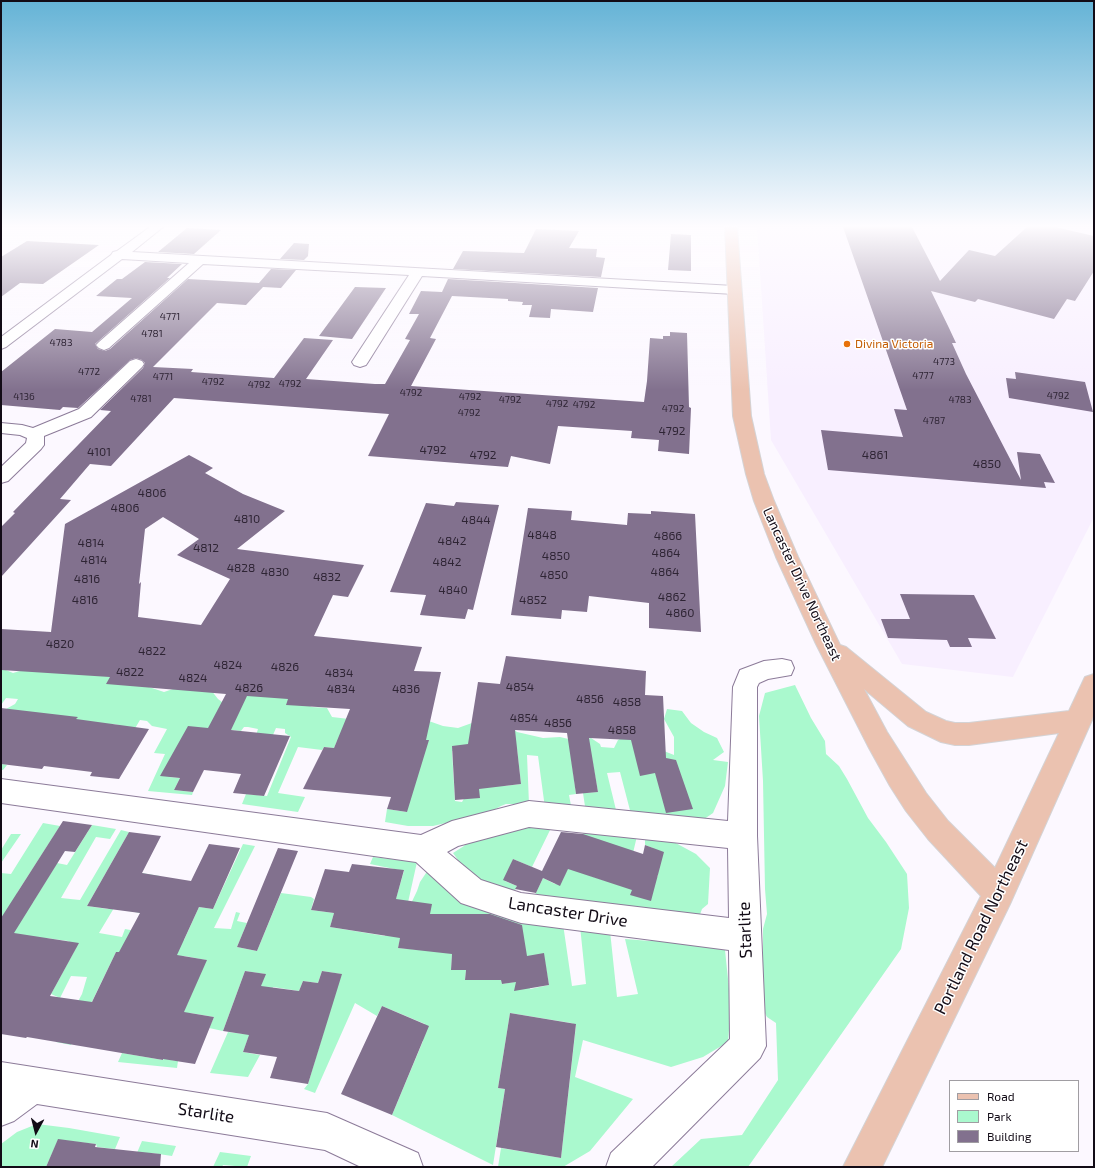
<!DOCTYPE html>
<html>
<head>
<meta charset="utf-8">
<style>
	body { margin:0 }
	#map { position:relative; width:1095px; height:1168px; overflow:hidden; background:#fcf8ff; font-family:"Exo 2",sans-serif }
	canvas { display:block }
	.frame { position:absolute; inset:0; border:2px solid #120b16; pointer-events:none }
	.legend { position:absolute; left:949px; top:1080px; width:130px; height:72px; box-sizing:border-box; background:#fff; border:1px solid #a09da2; margin:0; padding:5px 7px; list-style:none; font-size:12px; color:#120b16 }
	.legend li { display:flex; align-items:center; gap:8px; height:20px }
	.legend b { width:20px; border:1px solid #a09da2 }
	.north { position:absolute; left:16px; top:1112px; width:40px; height:40px; -webkit-text-stroke:3px #fff; paint-order:stroke; rotate:187deg; font-size:11px; font-weight:700; line-height:16px; text-align:center; color:#120b16 }
	.north::after { content:''; display:block; margin:auto; width:14px; height:18px; background:#120b16; clip-path:polygon(50% 0,100% 100%,50% 72%,0 100%) }
</style>
</head>
<body>
<div id="map">
<canvas width="1095" height="1168"></canvas>
<div class="frame"></div>
<ul class="legend">
<li><b style="height:5px;background:#ebc2b0"></b>Road</li>
<li><b style="height:11px;background:#aaf9ce"></b>Park</li>
<li><b style="height:11px;background:#82718e"></b>Building</li>
</ul>
<div class="north">N</div>
</div>
<script>
const g = document.querySelector('canvas').getContext('2d');
g.lineJoin = 'round';
function fill(path, color) {
  g.fillStyle = color;
  g.fill(path, 'evenodd');
}
function shape(rows) {
  const path = new Path2D();
  for (const r of rows) {
    path.moveTo(r[0], r[1]);
    for (let i = 2; i < r.length; i += 2) path.lineTo(r[i], r[i + 1]);
  }
  return path;
}
function trace(path, color, width, dash) {
  g.strokeStyle = color;
  g.lineWidth = width;
  g.lineCap = dash ? 'butt' : 'round';
  g.setLineDash(dash || []);
  g.stroke(path);
}
function drawText(font, color, halo, rows, align = 'center') {
  g.font = font + ' "Exo 2",sans-serif';
  g.lineWidth = 3;
  g.setLineDash([]);
  g.textBaseline = 'middle';
  g.strokeStyle = halo;
  g.fillStyle = color;
  for (const [text, x, y, turn = 0] of rows) {
    g.save();
    g.translate(x, y);
    g.rotate((+turn || 0) * Math.PI / 180);
    g.textAlign = isNaN(turn) ? turn : align;
    if (halo) g.strokeText(text, 0, 0);
    g.fillText(text, 0, 0);
    g.restore();
  }
}
fill(shape([
	[757,227,1094,227,1094,517,1013,677,902,664,771,440]
]), '#f8efff');
fill(shape([
	[51,662,134,682,164,692,173,689,211,690,218,699,226,705,249,688,285,693,312,707,327,708,332,717,366,721,409,714,443,726,458,728,483,719,511,726,517,732,543,738,560,737,577,741,591,738,600,744,601,747,614,748,618,740,626,736,674,755,674,737,664,719,667,709,682,711,691,723,704,732,717,738,724,752,713,760,728,762,725,786,713,813,694,826,632,818,620,772,607,773,617,814,586,813,583,793,598,792,592,759,571,756,576,794,569,795,572,811,545,808,538,756,527,755,529,804,506,804,501,806,488,813,433,826,408,826,385,822,387,809,407,812,344,742,337,741,334,748,324,747,322,750,298,747,278,793,305,797,298,812,242,804,246,794,267,796,291,737,285,733,285,729,276,728,263,758,249,757,258,729,248,727,244,727,241,731,231,730,199,745,169,777,180,778,174,790,193,792,192,795,148,791,165,754,154,753,167,729,152,726,147,721,140,720,122,750,119,725,113,724,67,733,76,719,2,764,7,765,3,770,1,770,1,729,6,709,15,704,18,699,6,698,1,705,1,668,13,673],
	[468,746,517,749,521,784,504,786,462,782,466,795,462,802,455,801,452,751],
	[795,685,811,718,825,741,826,754,839,766,847,779,868,818,886,842,907,874,909,908,901,949,748,1167,671,1167,701,1139,742,1135,778,1080,776,1023,767,1017,760,1004,760,986,763,967,763,929,767,914,765,889,763,781,759,716,765,693],
	[534,821,552,826,532,867,513,859,505,881,517,886,514,893,532,901,543,878,555,884,562,881,584,832,587,830,637,836,629,870,620,867,626,849,602,842,591,876,606,881,624,872,637,873,648,884,658,876,658,862,653,848,645,845,645,836,672,841,696,854,710,868,708,904,702,909,691,939,692,945,725,950,731,1008,728,1042,703,1057,671,1067,583,1040,575,1077,633,1099,590,1151,563,1167,498,1167,501,1148,561,1158,576,1025,571,1023,510,1013,498,1088,505,1089,493,1165,392,1115,423,1041,419,1038,419,1029,425,1024,382,1006,377,1016,355,1003,315,1093,304,1089,308,1084,341,974,322,971,318,983,303,981,299,991,273,987,257,1033,250,1033,243,1052,260,1055,248,1077,210,1073,228,1032,244,1034,265,974,245,971,223,1031,209,1028,214,1017,190,1013,171,1060,178,1061,177,1068,118,1062,122,1053,163,1060,206,960,184,956,179,967,170,966,164,979,132,974,140,955,116,952,71,1045,56,1042,82,994,87,977,71,976,60,998,51,994,76,948,68,941,46,938,18,986,1,985,1,955,14,934,8,930,1,929,1,873,11,874,43,823,60,826,17,893,18,900,33,902,57,863,67,865,92,825,116,829,110,839,96,837,61,898,80,900,121,830,129,832,87,906,108,909,129,871,160,876,140,913,114,908,99,933,122,937,125,929,184,940,199,907,213,909,243,844,255,846,214,928,231,929,236,912,240,913,237,921,247,923,237,947,257,951,281,893,311,897,314,899,311,910,334,913,330,927,385,936,404,871,370,864,373,857,417,862,405,916,417,891,420,882,428,870,444,869,454,865,458,860,453,853,464,846,474,835,489,828],
	[497,891,520,901,602,910,623,926,638,923,644,915,668,919,670,931,650,941,625,939,638,994,617,997,610,931,580,926,586,984,572,986,563,924,552,923,546,916,532,921,521,914,476,907,469,905,474,899,486,893],
	[404,921,410,934,425,938,423,950,398,948],
	[516,931,523,933,518,946,533,965,544,957,549,985,530,989,528,975,521,977,521,981,502,984,499,964,503,963,512,934],
	[464,933,475,936,474,953,482,964,488,965,487,980,465,980,466,970,451,970,453,939],
	[11,834,21,834,1,863,1,850],
	[37,1124,69,1128,120,1137,115,1149,97,1147,96,1144,58,1140,46,1167,1,1167,1,1144,17,1132],
	[142,1141,176,1146,172,1156,152,1153,131,1167],
	[220,1152,251,1156,247,1167,223,1165,222,1167,213,1167]
]), '#aaf9ce');
fill(shape([
	[843,227,912,227,940,281,969,250,995,256,1027,227,1055,227,1094,236,1094,271,1075,301,1067,299,1054,319,978,299,975,302,931,291,949,328,956,343,952,343,966,374,1021,480,1017,452,1040,454,1055,483,1044,482,1046,488,828,470,821,430,903,437,894,409,907,410],
	[187,228,221,230,194,254,158,252],
	[536,229,579,231,569,248,597,249,596,257,605,258,601,277,453,269,463,251,524,253],
	[671,234,691,235,691,271,668,270],
	[27,241,99,245,43,284,20,283,1,297,1,257],
	[294,243,309,244,308,256,304,260,280,259],
	[145,262,182,264,167,278,170,278,95,344,98,349,105,351,110,349,188,279,259,283,271,269,296,270,281,288,263,287,246,305,217,303,153,367,193,369,191,372,274,378,304,338,333,340,306,379,375,384,385,384,410,340,405,339,419,314,409,314,421,291,442,292,448,279,598,288,593,312,551,309,550,318,529,317,532,305,522,305,523,302,508,301,508,299,452,296,430,338,436,339,411,386,644,402,647,381,650,338,663,339,663,336,670,336,670,332,687,333,689,407,691,408,689,454,658,451,659,440,631,438,632,431,558,426,550,464,511,456,508,467,368,456,389,414,174,398,111,466,90,464,60,499,71,500,1,577,1,527,15,513,13,512,111,411,100,410,143,368,145,363,142,360,136,358,130,360,78,408,63,407,60,410,1,405,1,372,55,329,92,332,132,298,96,296,117,279,122,279],
	[355,287,386,288,352,339,319,336],
	[1015,372,1085,382,1093,412,1009,398,1006,378,1016,379],
	[189,455,213,468,205,473,243,494,285,511,237,549,364,565,348,597,333,595,314,636,422,647,414,671,441,672,426,740,429,740,407,812,387,809,391,797,303,789,324,747,334,748,350,709,286,705,288,699,247,696,231,730,290,736,264,796,233,793,241,774,204,770,193,792,174,790,180,778,160,776,188,726,208,728,226,694,106,684,110,677,1,670,1,629,51,632,65,524],
	[163,517,199,539,177,555,230,579,201,625,138,617,141,582,139,584,145,529],
	[456,502,499,505,473,610,468,609,465,619,420,615,426,595,390,592,426,503,454,506],
	[528,508,572,511,571,520,627,525,628,513,651,514,651,511,695,514,701,632,649,628,649,603,589,596,587,612,562,610,561,619,511,615],
	[900,594,974,595,996,639,968,638,972,647,950,647,947,640,888,638,881,619,910,619],
	[506,656,646,671,645,695,663,696,666,758,676,760,693,809,666,813,655,773,640,776,631,740,589,738,598,792,576,794,567,733,515,730,521,784,479,789,480,798,455,800,452,746,468,744,478,682,500,684],
	[1,708,78,717,76,719,149,729,119,779,90,776,92,772,44,766,42,769,1,764],
	[63,821,92,825,75,852,65,851,14,933,79,943,50,996,92,1002,116,952,119,952,140,913,87,906,129,832,161,836,142,873,191,881,209,844,240,848,213,909,199,907,177,955,207,960,184,1012,214,1017,195,1064,163,1059,163,1060,27,1037,26,1038,1,1034,1,918],
	[561,832,583,834,643,854,645,845,664,852,651,901,630,895,632,890,568,869,560,886,543,878,536,893,515,889,517,886,503,880,513,859,542,871],
	[278,848,298,851,257,951,237,947],
	[352,864,404,870,396,899,432,904,430,914,490,914,522,925,527,956,544,953,549,985,514,991,516,982,502,984,501,980,465,980,466,970,451,970,452,954,398,948,400,938,330,927,334,913,311,910,325,869,349,872],
	[245,971,266,974,261,986,299,991,303,981,318,983,322,971,342,974,308,1084,270,1078,277,1057,243,1052,249,1035,223,1031],
	[382,1006,429,1026,392,1115,341,1094],
	[510,1013,576,1024,561,1158,496,1147,505,1089,498,1088],
	[58,1139,96,1144,95,1147,161,1154,160,1167,46,1167]
]), '#82718e');
const street = shape([
	[150,227,163,227,132,252,734,286,739,287,741,290,739,293,734,294,422,276,368,362,366,365,360,367,354,365,352,362,409,275,203,264,109,348,104,350,99,348,96,345,99,342,189,263,122,259,6,347,1,349,1,337,111,255,113,252,117,251,150,227],
	[136,359,142,361,144,364,142,367,91,417,44,436,44,445,41,449,8,481,1,483,1,467,26,443,27,438,20,435,1,433,1,423,22,425,33,428,79,409,130,361,136,359],
	[782,659,791,661,794,668,791,675,768,679,759,683,757,687,757,836,766,1046,760,1058,652,1167,606,1167,611,1153,730,1039,729,950,521,923,461,903,416,862,1,803,1,779,421,835,452,821,529,801,728,821,733,687,740,670,764,661,782,659],
	[529,827,728,848,729,918,521,893,481,880,447,852,458,846,529,827],
	[1,1062,327,1113,418,1153,423,1167,361,1167,325,1150,37,1104,14,1121,1,1126,1,1062]
]);
const primary = shape([
	[725,227,737,227,751,416,764,474,774,501,798,557,840,645,846,647,926,712,946,721,955,723,969,723,1069,711,1085,677,1094,674,1094,713,1092,720,1010,904,882,1167,843,1167,981,896,928,839,906,811,890,786,869,748,816,644,776,557,754,501,746,474,733,416,725,227],
	[864,689,908,726,941,742,955,745,969,745,1059,733,995,868,948,821,926,793,887,732,864,689]
]);
trace(street, '#8c7b99', 2);
trace(primary, '#d4d3d5', 2);
fill(street, '#fff');
fill(primary, '#ebc2b0');
const sky = g.createLinearGradient(0, 0, 0, 390);
sky.addColorStop(0, '#64b3d6');
sky.addColorStop(0.58, '#fefcff');
sky.addColorStop(1, '#fefcff00');
g.fillStyle = sky;
g.fillRect(0, 0, 1095, 390);
for (const [x, y, r, color] of [
	[847,344,4,"#e8710a"]
]) {
  const dot = new Path2D();
  dot.arc(x, y, r, 0, 2 * Math.PI);
  g.fillStyle = color;
  g.fill(dot);
  trace(dot, '#fff', 1.5);
}
drawText('10px', '#2e2434', null, [
	["4771",170,317],
	["4781",152,334],
	["4783",61,343],
	["4773",944,362],
	["4772",89,372],
	["4777",923,376],
	["4771",163,377],
	["4792",213,382],
	["4792",290,384],
	["4792",259,385],
	["4792",411,393],
	["4792",1058,396],
	["4136",24,397],
	["4792",470,397],
	["4781",141,399],
	["4792",510,400],
	["4783",960,400],
	["4792",557,404],
	["4792",584,405],
	["4792",673,409],
	["4792",469,413],
	["4787",934,421]
]);
drawText('12px', '#c56008', '#fff', [
	["Divina Victoria",855,344]
], 'left');
drawText('12px', '#2e2434', null, [
	["4792",672,431],
	["4792",433,450],
	["4101",99,452],
	["4792",483,455],
	["4861",875,455],
	["4850",987,464],
	["4806",152,493],
	["4806",125,508],
	["4810",247,519],
	["4844",476,520],
	["4848",542,535],
	["4866",668,536],
	["4842",452,541],
	["4814",91,543],
	["4812",206,548],
	["4864",666,553],
	["4850",556,556],
	["4814",94,560],
	["4842",447,562],
	["4828",241,568],
	["4830",275,572],
	["4864",665,572],
	["4850",554,575],
	["4832",327,577],
	["4816",87,579],
	["4840",453,590],
	["4862",672,597],
	["4816",85,600],
	["4852",533,600],
	["4860",680,613],
	["4820",60,644],
	["4822",152,651],
	["4824",228,665],
	["4826",285,667],
	["4822",130,672],
	["4834",339,673],
	["4824",193,678],
	["4854",520,687],
	["4826",249,688],
	["4834",341,689],
	["4836",406,689],
	["4856",590,699],
	["4858",627,702],
	["4854",524,718],
	["4856",558,723],
	["4858",622,730]
]);
drawText('14px', '#120b16', '#fff', [
	["Lancaster Drive Northeast",802,584,65]
]);
drawText('17px', '#120b16', '#fff', [
	["Lancaster Drive",568,912,9],
	["Portland Road Northeast",981,927,-64],
	["Starlite",745,930,-92],
	["Starlite",206,1113,9]
]);
</script>
</body>
</html>
